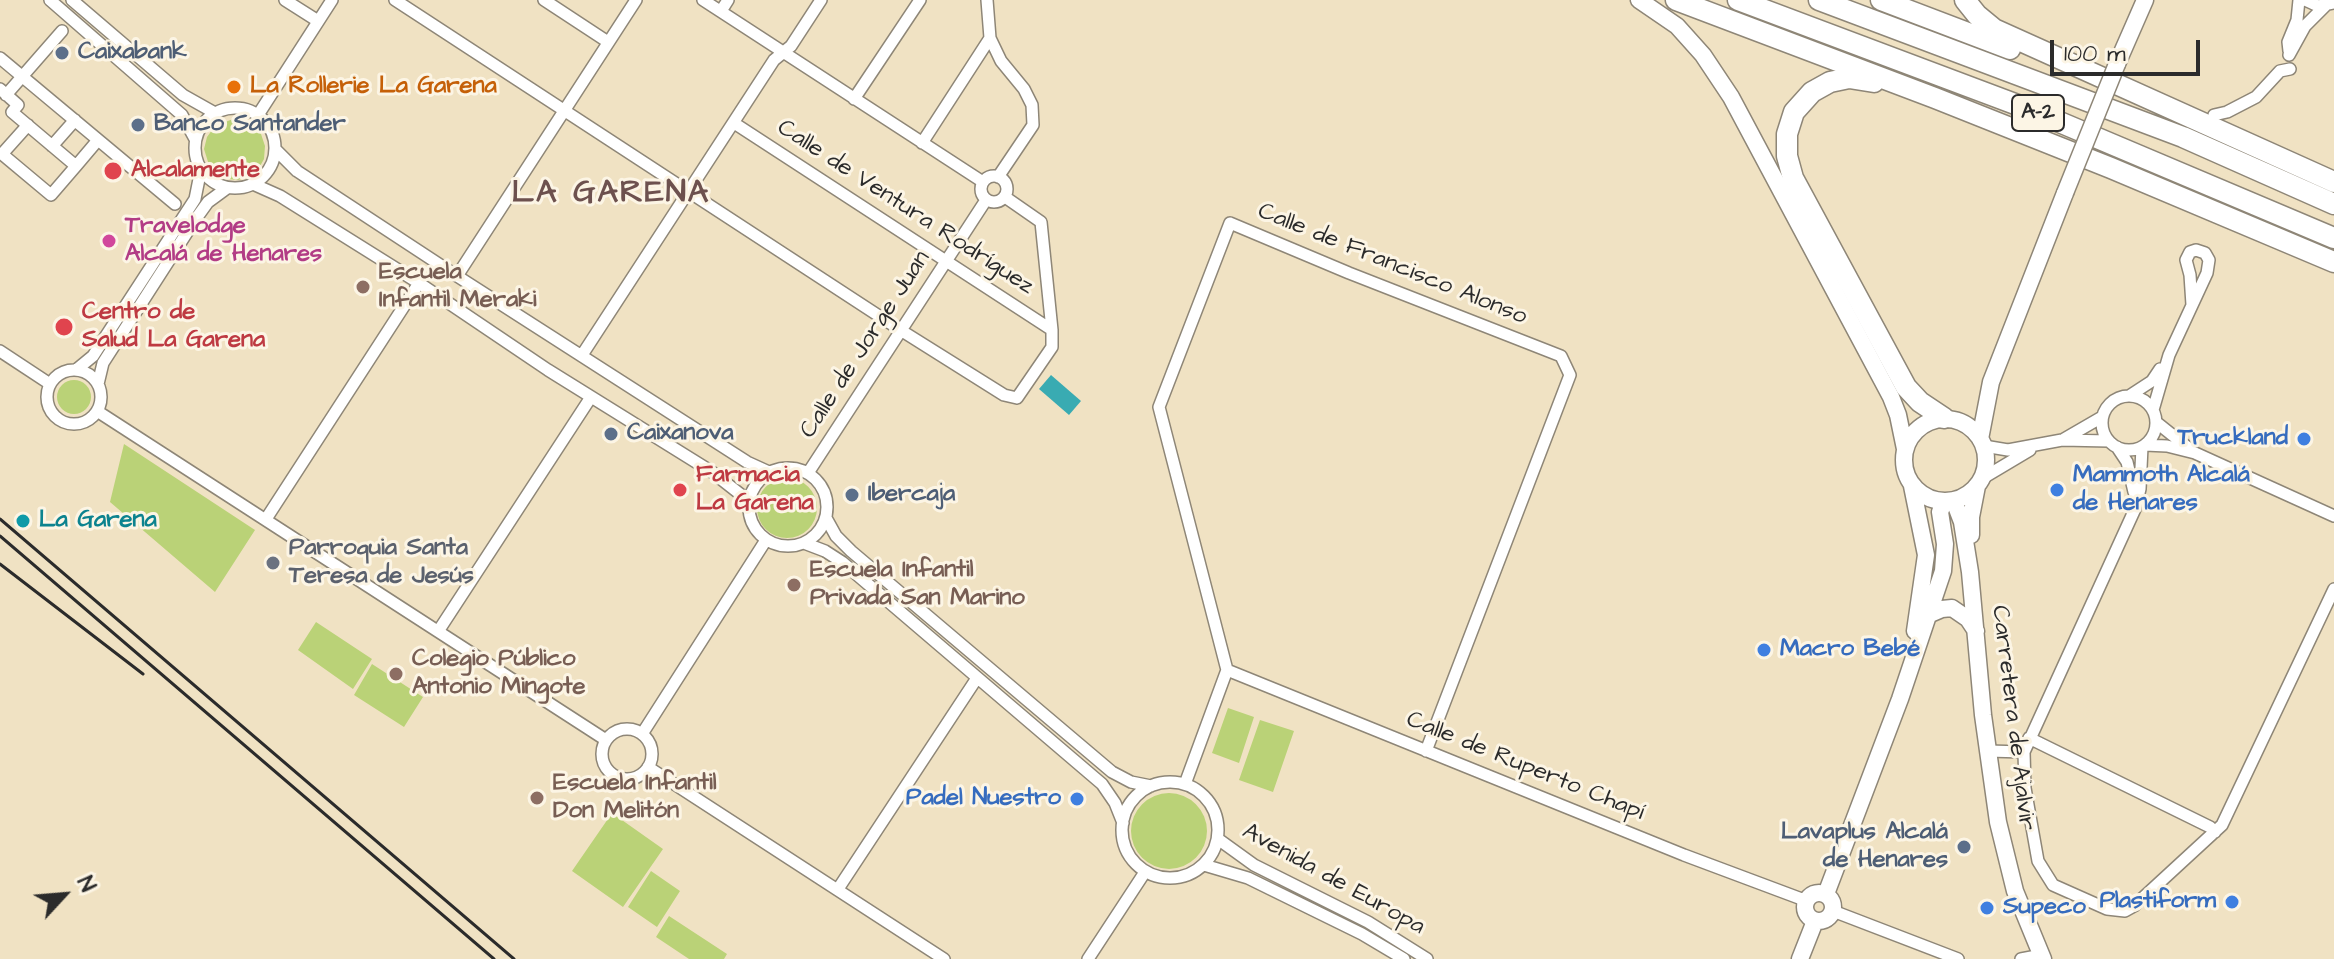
<!DOCTYPE html>
<html>
<head>
<meta charset="utf-8">
<style>
	body { margin:0 }
	#map { position:relative; width:2334px; height:959px; overflow:hidden; background:#f0e2c3; font-family:"Architects Daughter",sans-serif }
	canvas { display:block }
	.north { position:absolute; left:24px; top:855px; width:80px; height:80px; -webkit-text-stroke:6px #fcf5e5; paint-order:stroke; rotate:64deg; font-size:22px; font-weight:700; line-height:32px; text-align:center; color:#2b2b2b }
	.north::after { content:''; display:block; margin:auto; width:28px; height:36px; background:#2b2b2b; clip-path:polygon(50% 0,100% 100%,50% 72%,0 100%) }
	.scale { position:absolute; left:2050px; top:40px; width:150px; height:36px; box-sizing:border-box; border:4px solid #2b2b2b; border-top:0; padding-left:10px; font-size:24px; line-height:28px; white-space:nowrap; color:#2b2b2b; -webkit-text-stroke:6px #fcf5e5; paint-order:stroke }
</style>
</head>
<body>
<div id="map">
<canvas width="2334" height="959"></canvas>
<div class="north">N</div>
<div class="scale">100 m</div>
</div>
<script>
const g = document.querySelector('canvas').getContext('2d');
g.lineJoin = 'round';
function fill(path, color) {
  g.fillStyle = color;
  g.fill(path, 'evenodd');
}
function shape(rows) {
  const path = new Path2D();
  for (const r of rows) {
    if (r.length === 3) {
      path.moveTo(r[0] + r[2], r[1]);
      path.arc(r[0], r[1], r[2], 0, 2 * Math.PI);
      continue;
    }
    path.moveTo(r[0], r[1]);
    for (let i = 2; i < r.length; i += 2) path.lineTo(r[i], r[i + 1]);
  }
  return path;
}
function trace(path, color, width, dash) {
  g.strokeStyle = color;
  g.lineWidth = width;
  g.lineCap = dash ? 'butt' : 'round';
  g.setLineDash(dash || []);
  g.stroke(path);
}
function drawText(font, color, halo, rows, align = 'center') {
  g.font = font + ' "Architects Daughter",sans-serif';
  g.lineWidth = 6;
  g.setLineDash([]);
  g.textBaseline = 'middle';
  g.strokeStyle = halo;
  g.fillStyle = color;
  for (const [text, x, y, turn = 0] of rows) {
    g.save();
    g.translate(x, y);
    g.rotate((+turn || 0) * Math.PI / 180);
    g.textAlign = isNaN(turn) ? turn : align;
    if (halo) g.strokeText(text, 0, 0);
    g.fillText(text, 0, 0);
    g.restore();
  }
}
fill(shape([
	[233,119,252,124,261,134,265,146,264,159,259,168,248,177,238,180,228,179,215,173,209,165,204,149,207,137,215,126],
	[74,397,17],
	[124,444,255,530,215,592,110,502],
	[787,508,30],
	[316,622,372,659,353,689,298,650],
	[372,664,423,697,404,727,354,695],
	[1228,708,1254,717,1239,763,1212,753],
	[1260,720,1294,731,1273,792,1239,780],
	[1169,831,38],
	[612,813,663,849,623,907,572,871],
	[651,871,680,891,657,927,628,907],
	[669,916,727,954,724,959,689,959,656,937]
]), '#bad277');
fill(shape([
	[1051,375,1081,401,1069,415,1039,389]
]), '#39abb2');
const street = shape([
	[50,0,182,115,195,139],
	[72,0,183,95,215,113],
	[285,0,318,21],
	[395,0,902,331,1004,395,1017,398,1052,347,1052,330,1041,222,1005,197],
	[544,0,608,42],
	[703,0,983,182],
	[987,0,990,38,1001,61,1024,89,1032,105,1033,125,998,177],
	[2305,0,2318,6,2334,3],
	[721,11,728,0],
	[2289,51,2288,42,2297,20,2299,0],
	[2289,55,2305,26,2325,6],
	[0,58,175,204],
	[0,89,18,105,12,112,76,166,98,140],
	[6,95,62,31],
	[854,99,920,0],
	[235,148,40],
	[258,115,332,0],
	[2214,115,2227,112,2256,97,2280,71,2290,69],
	[734,123,1052,330],
	[28,125,2,154,51,195,76,166],
	[922,143,990,38],
	[52,146,75,120],
	[275,149,297,171,457,276,747,462,769,472],
	[994,189,13],
	[253,184,280,196,419,283,548,370,712,472,749,501],
	[457,276,636,0],
	[0,351,50,384],
	[582,355,774,60,791,46,821,0],
	[76,370,93,356,102,342,195,199,201,169],
	[74,397,27],
	[98,384,103,363,195,220,208,202,227,188],
	[2129,423,27],
	[2129,396,2152,381,2160,369],
	[2153,410,2169,355,2207,273,2209,260,2205,253,2196,250,2190,252,2186,260,2190,275,2192,305],
	[97,411,606,740],
	[2156,422,2191,450],
	[2064,439,2102,417],
	[2145,445,2167,446,2195,453,2334,516],
	[1984,446,2008,450,2062,440,2109,441],
	[2117,447,2127,462,2134,492],
	[2142,447,2140,489,2135,509,2024,752,2025,788,2038,861,2053,885,2107,909,2125,911,2134,906,2222,825,2334,589],
	[788,507,39],
	[808,473,986,200],
	[1983,478,2030,450],
	[826,518,836,536,851,551,1112,772,1131,782,1151,786],
	[266,519,419,283],
	[804,543,825,551,842,562,1102,784,1115,803,1123,823],
	[439,630,591,397],
	[1227,670,1684,855,1807,901],
	[627,754,25],
	[642,734,766,540],
	[2029,738,2210,827,2215,832],
	[1988,751,2024,752],
	[648,767,944,959],
	[1170,830,48],
	[1185,784,1227,670,1159,407,1230,223,1349,273,1561,356,1570,375,1426,751],
	[1218,839,1254,865,1368,922,1427,959],
	[1204,865,1248,878,1362,934,1404,959],
	[838,889,977,678],
	[1833,911,1958,959],
	[1088,959,1145,872],
	[2021,959,2042,955]
]);
const secondary = shape([
	[1639,0,1677,26,1703,55,1731,97,1891,397,1898,415,1905,449],
	[2117,64,2145,0],
	[1945,460,41],
	[1980,439,1991,382,2065,193],
	[1912,486,1926,555,1915,631],
	[1954,501,1962,522,1970,572,1983,715,1998,822,2015,891,2043,959],
	[1971,535,1971,517,1977,486],
	[1928,615,1942,609,1952,608,1968,619,1976,631],
	[1819,907,14],
	[1826,894,1900,699,1943,571,1945,544,1940,512,1944,502],
	[1800,959,1815,921]
]);
const highway = shape([
	[1676,0,1935,98,2111,168,2334,262],
	[1738,0,2031,110,2334,238],
	[1819,0,2183,137,2334,204],
	[1881,0,2010,49],
	[1965,0,1977,15,1994,29,2334,182],
	[1874,82,1849,78,1830,82,1812,92,1794,112,1787,134,1787,156,1793,178,1906,387,1920,402,1944,418]
]);
trace(street, '#8e8677', 14);
trace(secondary, '#8e8677', 19);
trace(highway, '#8e8677', 23);
trace(street, '#fff', 11);
trace(secondary, '#fff', 16);
trace(highway, '#fff', 20);
trace(shape([
	[0,519,514,959],
	[0,536,494,959],
	[0,564,143,674]
]), '#2b2b2b', 3);
const secondaryBridge = shape([
	[2065,193,2117,64]
]);
trace(secondaryBridge, '#8e8677', 19, []);
trace(secondaryBridge, '#fff', 16);
for (const [x, y, r, color] of [
	[62,53,8,"#5c6f8a"],
	[234,87,8,"#e8710a"],
	[138,125,8,"#5c6f8a"],
	[113,171,10,"#e0444e"],
	[109,241,8,"#d1479c"],
	[363,287,8,"#8d6e63"],
	[64,327,10,"#e0444e"],
	[611,434,8,"#5c6f8a"],
	[2304,439,8,"#3f7fe0"],
	[680,490,8,"#e0444e"],
	[2057,490,8,"#3f7fe0"],
	[852,495,8,"#5c6f8a"],
	[23,521,8,"#0f9aa8"],
	[273,563,8,"#6b7280"],
	[794,585,8,"#8d6e63"],
	[1764,650,8,"#3f7fe0"],
	[396,674,8,"#8d6e63"],
	[537,798,8,"#8d6e63"],
	[1077,799,8,"#3f7fe0"],
	[1964,847,8,"#5c6f8a"],
	[2232,902,8,"#3f7fe0"],
	[1987,908,8,"#3f7fe0"]
]) {
  const dot = new Path2D();
  dot.arc(x, y, r, 0, 2 * Math.PI);
  g.fillStyle = color;
  g.fill(dot);
  trace(dot, '#fcf5e5', 3);
}
for (const [x, y, w] of [
	[2038,113,52]
]) {
  const box = new Path2D();
  box.roundRect(x - w / 2, y - 18, w, 36, 6);
  g.fillStyle = '#fcf5e5';
  g.fill(box);
  trace(box, '#2b2b2b', 2);
}
drawText('bold 22px', '#2b2b2b', null, [
	["A-2",2038,113]
]);
drawText('bold 24px', '#4e5e75', '#fcf5e5', [
	["Caixabank",78,53],
	["Banco Santander",154,125],
	["Caixanova",627,434],
	["Ibercaja",868,495],
	["Lavaplus Alcalá",1948,833,"right"],
	["de Henares",1948,861,"right"]
], 'left');
drawText('bold 24px', '#c56008', '#fcf5e5', [
	["La Rollerie La Garena",250,87]
], 'left');
drawText('bold 24px', '#be3a42', '#fcf5e5', [
	["Alcalamente",131,171],
	["Centro de",82,313],
	["Salud La Garena",82,341],
	["Farmacia",696,476],
	["La Garena",696,504]
], 'left');
drawText('24px', '#2b2b2b', '#fcf5e5', [
	["Calle de Ventura Rodríguez",905,208,33],
	["Calle de Francisco Alonso",1392,265,22],
	["Calle de Jorge Juan",866,345,-57],
	["Carretera de Ajalvir",2012,718,83],
	["Calle de Ruperto Chapí",1525,767,22],
	["Avenida de Europa",1333,880,29]
]);
drawText('bold 24px', '#b23c85', '#fcf5e5', [
	["Travelodge",125,227],
	["Alcalá de Henares",125,255]
], 'left');
drawText('bold 24px', '#785e54', '#fcf5e5', [
	["Escuela",379,273],
	["Infantil Meraki",379,301],
	["Escuela Infantil",810,571],
	["Privada San Marino",810,599],
	["Colegio Público",412,660],
	["Antonio Mingote",412,688],
	["Escuela Infantil",553,784],
	["Don Melitón",553,812]
], 'left');
drawText('bold 24px', '#366cbe', '#fcf5e5', [
	["Truckland",2288,439],
	["Mammoth Alcalá",2073,476,"left"],
	["de Henares",2073,504,"left"],
	["Macro Bebé",1780,650,"left"],
	["Padel Nuestro",1061,799],
	["Plastiform",2216,902],
	["Supeco",2003,908,"left"]
], 'right');
drawText('bold 24px', '#0d838f', '#fcf5e5', [
	["La Garena",39,521]
], 'left');
drawText('bold 24px', '#5b616d', '#fcf5e5', [
	["Parroquia Santa",289,549],
	["Teresa de Jesús",289,577]
], 'left');
g.letterSpacing = '2px';
drawText('bold 32px', '#6d514e', '#fcf5e5', [
	["LA GARENA",611,194]
]);
g.letterSpacing = '0px';
</script>
</body>
</html>
